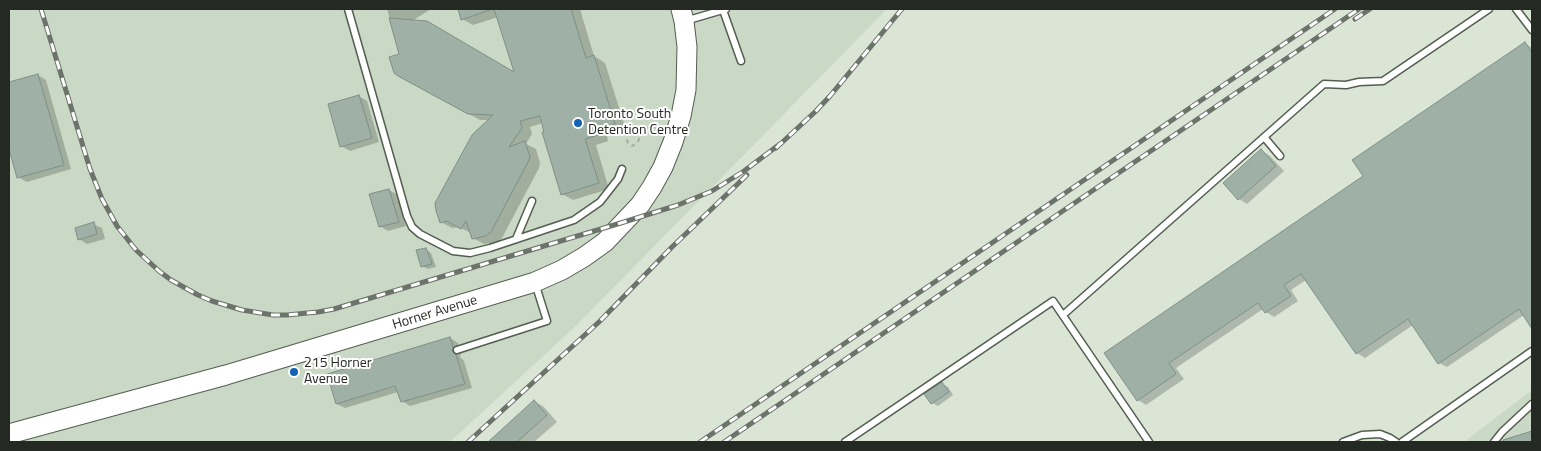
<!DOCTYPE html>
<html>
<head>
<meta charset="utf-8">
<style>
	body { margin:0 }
	#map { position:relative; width:1541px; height:451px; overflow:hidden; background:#dae5d6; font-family:"Titillium Web",sans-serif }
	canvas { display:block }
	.frame { position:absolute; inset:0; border:10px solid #252924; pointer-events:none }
</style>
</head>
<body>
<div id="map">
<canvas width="1541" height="451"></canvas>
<div class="frame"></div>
</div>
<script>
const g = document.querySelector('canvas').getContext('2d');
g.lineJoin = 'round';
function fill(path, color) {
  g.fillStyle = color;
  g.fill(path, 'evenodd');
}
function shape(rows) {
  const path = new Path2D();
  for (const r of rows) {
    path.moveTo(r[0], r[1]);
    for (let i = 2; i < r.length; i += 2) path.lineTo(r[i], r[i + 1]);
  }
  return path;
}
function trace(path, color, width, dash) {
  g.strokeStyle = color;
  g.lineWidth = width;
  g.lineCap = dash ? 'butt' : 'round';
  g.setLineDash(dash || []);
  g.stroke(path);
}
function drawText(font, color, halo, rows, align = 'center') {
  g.font = font + ' "Titillium Web",sans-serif';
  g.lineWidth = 4;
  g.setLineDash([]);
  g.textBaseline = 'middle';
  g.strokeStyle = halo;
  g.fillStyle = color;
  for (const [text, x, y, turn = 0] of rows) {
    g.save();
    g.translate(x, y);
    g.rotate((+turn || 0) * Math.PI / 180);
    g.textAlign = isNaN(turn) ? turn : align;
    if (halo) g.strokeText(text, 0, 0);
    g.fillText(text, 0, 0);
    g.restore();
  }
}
fill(shape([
	[9,9,887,9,577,325,450,442,9,442],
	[1532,390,1532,442,1464,442]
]), '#cad9c5');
fill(shape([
	[387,9,431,9,404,26,516,75,498,17,473,25,462,19,459,9,580,9,594,56,605,63,626,130,607,136,608,141,596,145,609,189,573,200,562,194,543,123,530,127,532,134,526,144,536,149,540,163,539,168,502,238,498,242,484,244,473,238,471,233,459,227,452,228,441,222,489,120,480,120,410,82,400,55],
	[1525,43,1532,48,1532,327,1524,315,1447,367,1439,363,1413,325,1365,358,1357,353,1306,280,1291,290,1298,301,1274,317,1266,312,1263,309,1176,368,1184,379,1146,405,1138,400,1105,353,1365,176],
	[38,75,46,80,71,169,27,182,18,177,9,144,9,83],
	[359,96,367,101,379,142,350,151,341,146],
	[1262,151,1270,156,1284,171,1247,204,1239,199],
	[389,190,398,195,406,226,388,231,380,226],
	[93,224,102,228,105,239,87,244,79,239],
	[425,249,431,253,436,267,428,269,422,266],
	[450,338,458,343,461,352,460,357,464,361,472,388,410,406,402,401,398,392,345,408,337,404],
	[942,384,948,387,953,395,938,406,932,403],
	[534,401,544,407,557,422,534,442,490,442]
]), '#0003');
const building = shape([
	[458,9,489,9,490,10,461,20,458,9],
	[494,9,571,9,586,58,594,55,615,124,596,130,598,135,585,139,599,183,561,195,542,132,544,132,540,116,520,121,522,128,509,147,525,141,530,157,528,162,491,232,486,236,472,239,466,221,461,229,447,221,440,223,436,211,435,203,472,135,493,115,468,114,398,76,394,73,389,57,399,54,389,18,427,21,514,72,494,9],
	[1525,42,1532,53,1532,329,1519,309,1438,364,1408,319,1356,354,1301,274,1284,285,1291,296,1265,313,1258,303,1169,363,1176,374,1137,401,1104,353,1363,176,1352,160,1525,42],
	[38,74,64,165,17,178,9,149,9,82,38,74],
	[359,95,372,138,340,147,328,104,359,95],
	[1261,149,1276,166,1238,200,1223,183,1261,149],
	[389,189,399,222,379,227,369,194,389,189],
	[94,222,97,234,78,240,75,228,94,222],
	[426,248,432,264,421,267,416,250,426,248],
	[450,337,453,347,452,351,456,355,465,384,401,402,395,386,336,404,327,374,450,337],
	[942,382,949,392,931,404,924,394,942,382],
	[534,400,547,415,517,442,488,442,534,400],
	[1532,431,1532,442,1503,442,1503,440,1532,431]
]);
fill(building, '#9fb0a6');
trace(building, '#7f9087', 1);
const service = shape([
	[348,9,407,216,412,227,420,234,453,251,470,253,490,248,574,220,600,202,618,179,622,169],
	[1516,9,1532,30],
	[723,10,741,61],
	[685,21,726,9],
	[1264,137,1280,156],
	[516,239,532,201],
	[1063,315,1324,84,1346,85,1359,82,1383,81,1489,9],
	[457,350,547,321,535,283],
	[845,442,1053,301,1149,442],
	[1343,442,1362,435,1380,434,1390,438,1396,442],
	[1402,442,1532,351],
	[1494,442,1502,432,1532,404]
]);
const secondary = shape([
	[9,434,226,375,535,282,562,270,584,257,605,242,640,205,652,187,663,167,673,142,681,116,686,90,687,47,684,21,681,9]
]);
trace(service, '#535d50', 9);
trace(secondary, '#535d50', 21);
trace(shape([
	[624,132,628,143,632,146,637,143,642,133,648,128,659,127]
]), '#a3aca0', 2, [4, 4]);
trace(service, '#fff', 6);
trace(secondary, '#fff', 19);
const rail = shape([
	[41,9,90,169,102,199,117,226,136,250,159,271,171,280,198,295,212,301,242,310,273,315,287,315,318,312,334,309,624,222,678,205,712,191,744,171,780,144],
	[1355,19,1370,9],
	[776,148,816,111,830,96,902,9],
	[468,442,600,321,672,247,747,175],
	[700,442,1335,9],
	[724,442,1359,9]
]);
trace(rail, '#6c736a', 5);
trace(rail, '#fff', 3, [9]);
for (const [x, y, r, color] of [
	[578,123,5,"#1264b2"],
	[294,372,5,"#1264b2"]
]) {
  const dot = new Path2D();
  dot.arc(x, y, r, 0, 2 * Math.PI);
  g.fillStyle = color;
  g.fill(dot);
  trace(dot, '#fff', 2);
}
drawText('14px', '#252924', '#fff', [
	["Toronto South",588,115],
	["Detention Centre",588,131],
	["215 Horner",304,364],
	["Avenue",304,380]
], 'left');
drawText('14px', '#252924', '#fff', [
	["Horner Avenue",435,313,-17]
]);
</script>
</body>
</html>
